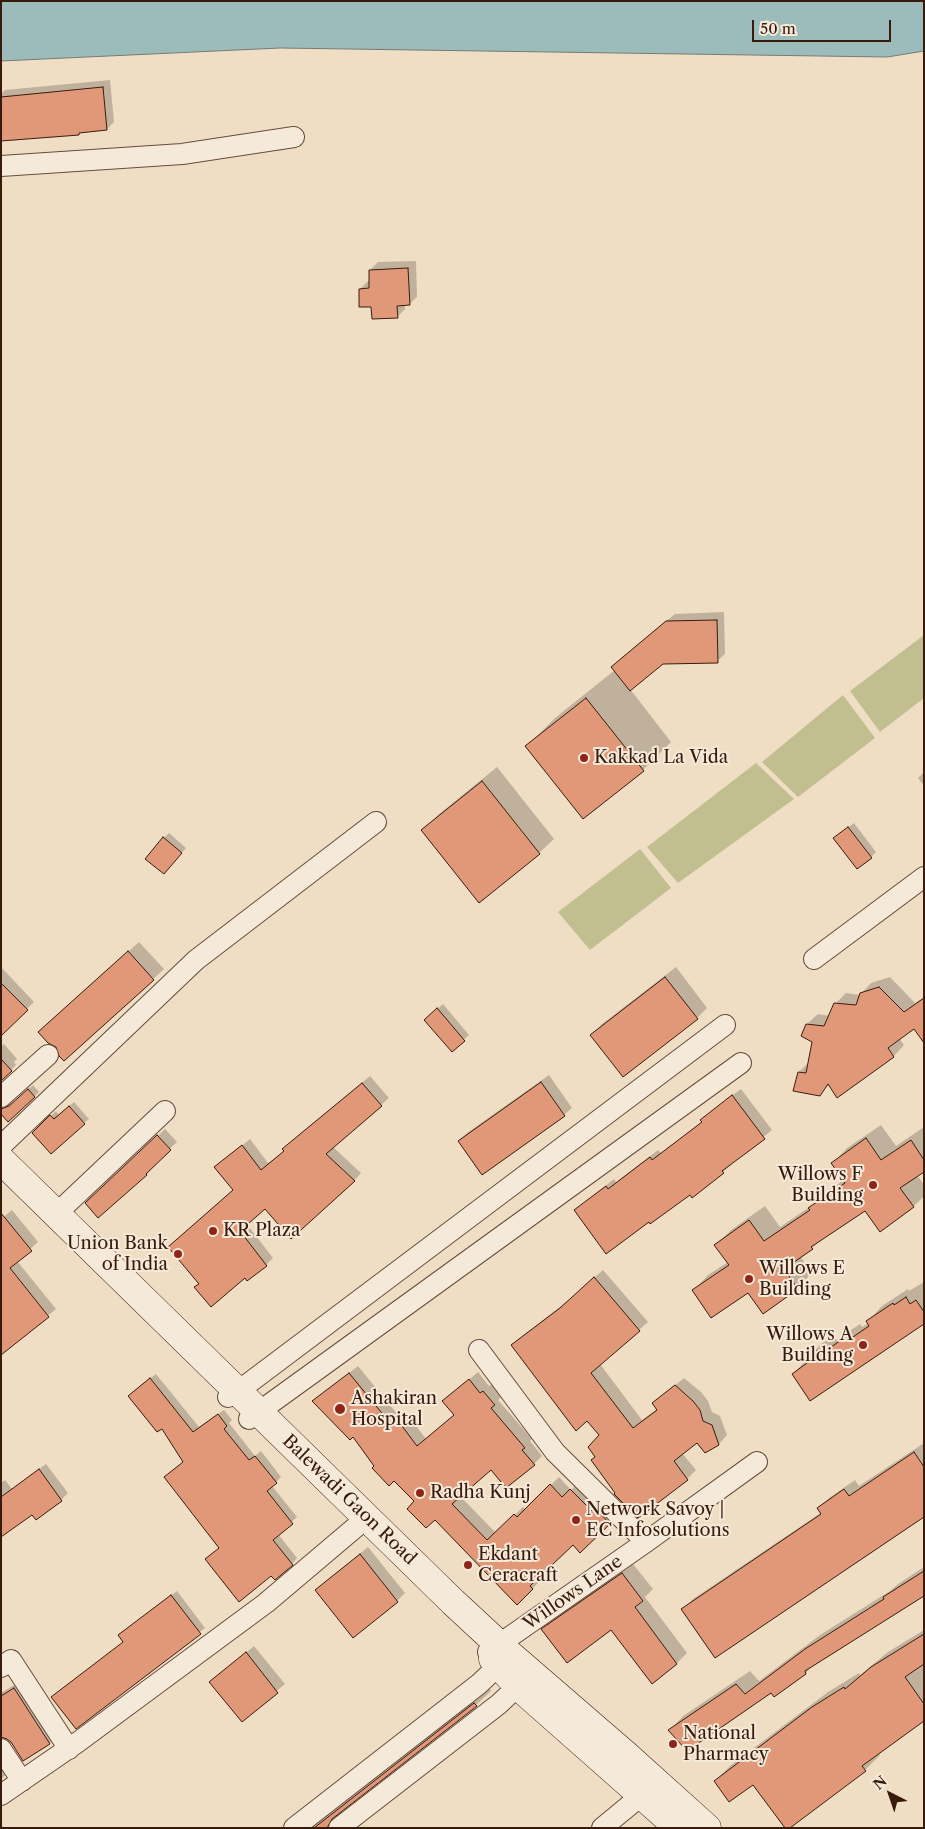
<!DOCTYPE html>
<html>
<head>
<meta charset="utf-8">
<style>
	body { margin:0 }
	#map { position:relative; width:925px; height:1829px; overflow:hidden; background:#f0dec4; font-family:"Libre Caslon Text",serif }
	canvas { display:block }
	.frame { position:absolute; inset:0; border:2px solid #391b0d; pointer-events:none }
	.north { position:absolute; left:865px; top:1769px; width:50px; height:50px; -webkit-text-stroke:4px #f5ead9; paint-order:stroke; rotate:319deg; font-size:14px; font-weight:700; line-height:20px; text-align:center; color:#391b0d }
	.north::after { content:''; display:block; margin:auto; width:18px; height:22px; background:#391b0d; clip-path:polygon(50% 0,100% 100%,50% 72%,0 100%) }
	.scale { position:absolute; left:752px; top:20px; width:139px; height:22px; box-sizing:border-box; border:2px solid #391b0d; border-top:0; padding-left:6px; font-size:15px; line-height:18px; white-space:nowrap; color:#391b0d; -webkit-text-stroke:4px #f5ead9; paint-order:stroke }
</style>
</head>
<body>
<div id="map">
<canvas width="925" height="1829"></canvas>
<div class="frame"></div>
<div class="north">N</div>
<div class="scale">50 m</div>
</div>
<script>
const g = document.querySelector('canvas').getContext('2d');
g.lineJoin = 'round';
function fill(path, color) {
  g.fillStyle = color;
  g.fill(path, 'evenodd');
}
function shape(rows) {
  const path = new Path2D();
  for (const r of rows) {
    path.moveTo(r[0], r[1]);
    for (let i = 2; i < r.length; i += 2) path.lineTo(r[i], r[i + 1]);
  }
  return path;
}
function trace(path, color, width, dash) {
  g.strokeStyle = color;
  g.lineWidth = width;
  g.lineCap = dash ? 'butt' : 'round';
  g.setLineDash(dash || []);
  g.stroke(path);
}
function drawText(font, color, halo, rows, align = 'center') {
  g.font = font + ' "Libre Caslon Text",serif';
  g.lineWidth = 4;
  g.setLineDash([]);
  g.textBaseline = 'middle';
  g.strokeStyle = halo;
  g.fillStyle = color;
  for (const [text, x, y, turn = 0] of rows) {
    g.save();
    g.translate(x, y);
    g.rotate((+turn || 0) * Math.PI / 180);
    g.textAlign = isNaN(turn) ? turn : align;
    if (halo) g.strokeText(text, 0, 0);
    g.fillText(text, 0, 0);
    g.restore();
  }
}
fill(shape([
	[924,635,924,698,880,732,850,691],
	[843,695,875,738,798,797,762,762],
	[756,763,794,799,678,883,647,847],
	[640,849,671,888,590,950,558,912]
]), '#c1bf8f');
const water = shape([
	[1,1,924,1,924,51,887,57,280,48,1,61,1,1]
]);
fill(water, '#9cbbbb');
trace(water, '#747b75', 1);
fill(shape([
	[110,80,114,122,107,129,81,132,79,133,1,140,1,94,5,90],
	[416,261,417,297,409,304,405,304,405,309,397,317,372,305,360,289,368,281,370,281,370,270,378,262],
	[724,612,725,654,717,661,662,663,630,689,671,742,643,770,527,746,555,718,615,670,612,667,620,659,675,614],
	[497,767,554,839,539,853,423,830,438,815],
	[924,772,924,786,918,778],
	[854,823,876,852,871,857,840,833],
	[169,833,186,848,169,868,164,838],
	[139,942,164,969,153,979,49,1022],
	[1,967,34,1002,1,1034],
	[676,967,707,1008,697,1018,623,1075,592,1035,602,1024],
	[890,977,915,1003,924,997,924,1033,914,1027,899,1038,904,1045,894,1056,838,1096,829,1085,819,1094,799,1072,809,1062,813,1041,807,1024,818,1014,830,1016,835,1004,846,993,860,995,871,983],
	[443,1004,469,1035,452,1050,430,1015],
	[4,1044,17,1059,14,1062,16,1065,1,1080,1,1046],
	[549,1075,572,1108,564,1115,459,1141,467,1133],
	[370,1076,389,1098,333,1147,361,1173,354,1181,265,1207,246,1223,273,1258,266,1265,245,1276,200,1283,234,1190,216,1167,250,1139,268,1163,285,1151,291,1142],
	[33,1085,39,1092,9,1121,1,1112,1,1102,9,1104,15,1101],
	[741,1089,772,1130,730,1164,731,1165,723,1172,649,1220,575,1210,614,1179,616,1182,658,1150,661,1153,703,1121,702,1120,710,1112],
	[74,1102,89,1119,84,1123,34,1133,56,1111,59,1115],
	[881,1125,896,1146,924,1127,924,1170,917,1175,924,1185,924,1196,914,1206,880,1230,865,1209,822,1239,812,1248,800,1256,812,1273,797,1288,749,1291,694,1290,708,1275,728,1262,716,1245,731,1230,765,1206,780,1227,814,1204,825,1193,844,1180,833,1163,847,1148],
	[165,1129,177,1142,152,1166,153,1167,147,1174,98,1216,87,1203],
	[12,1210,38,1242,17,1261,56,1309,1,1354,1,1219],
	[603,1270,648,1322,600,1364,642,1420,657,1409,653,1403,684,1378,701,1392,708,1401,712,1412,720,1416,727,1435,719,1444,705,1451,697,1441,682,1453,696,1470,687,1479,638,1516,596,1456,601,1435,512,1345,521,1337,570,1299],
	[924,1282,924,1324,793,1374,821,1344,833,1336,836,1340,860,1324,862,1327,869,1323,868,1321,882,1306,908,1289,909,1291],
	[358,1366,398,1415,405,1411,426,1439,455,1414,444,1401,478,1372,489,1386,492,1384,502,1396,498,1400,532,1439,530,1441,542,1456,534,1464,491,1468,460,1496,496,1533,523,1507,526,1510,559,1477,571,1490,579,1482,618,1515,580,1551,573,1543,538,1577,541,1580,517,1604,435,1518,394,1479,376,1466,353,1436,314,1401],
	[156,1374,199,1427,224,1410,232,1420,229,1423,255,1456,261,1451,281,1477,272,1486,297,1517,278,1534,297,1558,292,1564,271,1574,220,1548,165,1477,184,1462,162,1427,135,1390],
	[924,1443,924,1516,683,1609,693,1599,822,1512,819,1508,829,1498,855,1480,859,1486],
	[46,1464,68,1493,61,1500,32,1513,1,1536,1,1483,5,1480,12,1489],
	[368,1547,405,1593,397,1601,316,1590],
	[633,1564,653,1589,645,1597,687,1653,677,1663,652,1682,612,1628,543,1629,553,1619],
	[924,1567,924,1595,814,1664,806,1673,771,1691,670,1730,683,1716,750,1671,759,1681,820,1635,890,1591,898,1584],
	[177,1591,205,1628,76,1727,124,1641,119,1635],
	[924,1630,924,1720,878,1753,880,1755,865,1770,753,1783,715,1781,730,1766,828,1692,859,1673,860,1675,888,1652],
	[254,1646,285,1684,242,1720,211,1682],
	[27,1677,62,1731,50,1743,24,1760,7,1738,1,1736,1,1693],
	[490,1689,491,1691,476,1705,342,1809,342,1813,327,1828,298,1828,318,1823],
	[1,1739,17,1765,1,1779]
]), '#0003');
const building = shape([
	[103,87,107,130,79,133,79,135,1,141,1,97,103,87],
	[408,268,410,305,397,306,398,318,372,319,371,307,359,307,359,289,369,288,369,270,408,268],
	[717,620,718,663,663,664,630,691,611,667,666,621,717,620],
	[586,698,644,771,583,819,525,746,586,698],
	[482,781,540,854,479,903,421,830,482,781],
	[848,827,872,858,857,869,833,838,848,827],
	[163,837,182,853,164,874,145,859,163,837],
	[128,951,154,980,64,1061,59,1056,56,1047,48,1043,38,1032,128,951],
	[665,977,698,1019,623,1077,590,1035,665,977],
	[1,983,28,1010,1,1036,1,983],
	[879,987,904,1012,924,998,924,1043,914,1029,888,1048,894,1057,837,1098,828,1084,820,1096,793,1091,798,1072,806,1073,812,1042,801,1036,806,1024,824,1026,834,1003,856,1005,860,993,879,987],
	[437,1008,465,1041,452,1052,424,1020,437,1008],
	[1,1059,12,1071,1,1081,1,1059],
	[541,1082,565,1116,482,1175,458,1141,541,1082],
	[362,1083,382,1106,326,1154,355,1181,291,1239,265,1209,240,1231,267,1266,247,1281,245,1278,211,1307,194,1287,199,1284,168,1247,233,1190,214,1167,242,1145,261,1170,284,1151,282,1149,362,1083],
	[28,1089,35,1097,8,1122,1,1114,1,1109,9,1106,28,1089],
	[732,1095,765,1139,722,1171,724,1173,692,1198,690,1195,650,1224,649,1222,606,1254,574,1210,606,1186,608,1189,650,1157,652,1160,702,1122,700,1120,732,1095],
	[69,1106,85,1124,51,1154,32,1133,50,1115,54,1119,69,1106],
	[157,1135,171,1150,146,1174,147,1175,98,1218,85,1203,157,1135],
	[866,1138,881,1160,911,1140,924,1160,924,1172,900,1188,914,1207,880,1232,865,1211,811,1247,813,1249,784,1269,798,1289,763,1314,748,1293,711,1318,692,1290,729,1265,714,1245,749,1220,764,1241,810,1210,808,1208,845,1183,831,1163,866,1138],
	[1,1213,32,1251,10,1268,49,1317,1,1355,1,1213],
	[594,1277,640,1331,591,1373,633,1428,657,1410,652,1403,675,1385,693,1401,700,1410,703,1421,712,1425,719,1445,705,1453,697,1443,674,1461,688,1480,638,1518,614,1494,615,1493,591,1460,595,1457,588,1447,599,1435,587,1421,576,1431,511,1345,560,1308,594,1277],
	[906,1297,910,1304,916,1300,924,1312,924,1324,810,1401,792,1374,807,1363,804,1359,818,1350,821,1354,844,1338,847,1341,869,1326,866,1321,893,1303,894,1305,906,1297],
	[349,1373,390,1423,396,1418,417,1446,454,1415,442,1401,469,1379,480,1393,483,1391,495,1405,491,1408,525,1448,522,1450,535,1465,506,1488,491,1470,452,1504,487,1540,514,1514,517,1517,550,1484,562,1497,570,1489,592,1511,595,1508,610,1524,580,1553,573,1545,530,1586,533,1589,517,1605,435,1520,426,1528,407,1509,414,1501,394,1481,389,1486,372,1468,374,1466,353,1437,350,1440,312,1401,349,1373],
	[150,1378,193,1432,218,1414,227,1426,224,1429,249,1460,255,1456,277,1483,267,1491,293,1524,273,1540,293,1565,275,1580,271,1576,239,1602,205,1559,219,1548,164,1477,183,1462,162,1429,157,1432,128,1396,150,1378],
	[914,1452,924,1467,924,1517,715,1658,681,1609,821,1514,817,1508,844,1489,849,1496,914,1452],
	[39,1469,62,1501,36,1520,32,1515,1,1537,1,1497,39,1469],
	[360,1554,398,1602,353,1638,315,1590,360,1554],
	[924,1571,924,1596,805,1671,806,1674,774,1697,771,1693,687,1751,668,1730,736,1684,745,1694,805,1649,884,1599,883,1597,924,1571],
	[622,1573,643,1601,635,1607,677,1664,652,1684,611,1630,567,1663,541,1629,622,1573],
	[171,1595,201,1634,76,1729,51,1697,123,1642,118,1635,171,1595],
	[924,1634,924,1664,905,1677,924,1704,924,1721,862,1766,866,1771,790,1828,785,1828,753,1785,729,1802,714,1781,812,1707,844,1687,845,1689,871,1667,924,1634],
	[246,1652,278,1693,242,1722,209,1682,246,1652],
	[14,1688,50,1744,23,1761,11,1742,7,1739,1,1737,1,1696,14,1688],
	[474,1703,477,1706,332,1819,327,1828,314,1828,474,1703]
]);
fill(building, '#e09878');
trace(building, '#391b0d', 1);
const street = shape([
	[1,166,182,154,294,137],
	[814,959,924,877],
	[1,1097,48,1055],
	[1,1146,196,960,376,822],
	[56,1214,165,1111],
	[479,1350,555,1452,646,1542],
	[228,1397,237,1392,725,1025],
	[249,1419,741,1063],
	[488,1652,646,1542,757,1462],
	[1,1667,11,1660,69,1749],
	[1,1749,22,1781],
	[1,1795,78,1742,266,1603,357,1526,365,1516],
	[294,1828,479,1684,499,1665],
	[339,1828,499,1704,518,1686],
	[602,1828,642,1795]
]);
const secondary = shape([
	[1,1160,453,1602,508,1653,626,1755,707,1828],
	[493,1659,518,1686,679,1828]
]);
trace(street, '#674c3b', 22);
trace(secondary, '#391b0d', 29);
trace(street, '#f5ead9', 20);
trace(secondary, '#f5ead9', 28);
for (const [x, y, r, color] of [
	[584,758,5,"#8f2418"],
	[873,1185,5,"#8f2418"],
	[213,1231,5,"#8f2418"],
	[178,1254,5,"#8f2418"],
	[749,1279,5,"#8f2418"],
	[863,1345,5,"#8f2418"],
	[340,1409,6,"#8f2418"],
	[420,1493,5,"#8f2418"],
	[576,1520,5,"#8f2418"],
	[468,1565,5,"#8f2418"],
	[673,1744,5,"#8f2418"]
]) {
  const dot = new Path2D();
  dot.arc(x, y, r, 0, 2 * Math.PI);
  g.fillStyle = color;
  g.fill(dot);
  trace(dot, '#f5ead9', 2);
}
drawText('18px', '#391b0d', '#f5ead9', [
	["Kakkad La Vida",594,758],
	["Willows F",863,1175,"right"],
	["Building",863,1196,"right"],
	["KR Plaza",223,1231],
	["Union Bank",168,1244,"right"],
	["of India",168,1265,"right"],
	["Willows E",759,1269],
	["Building",759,1290],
	["Willows A",853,1335,"right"],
	["Building",853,1356,"right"],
	["Ashakiran",351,1399],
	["Hospital",351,1420],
	["Radha Kunj",430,1493],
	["Network Savoy |",586,1510],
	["EC Infosolutions",586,1531],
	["Ekdant",478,1555],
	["Ceracraft",478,1576],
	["National",683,1734],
	["Pharmacy",683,1755]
], 'left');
drawText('18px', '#391b0d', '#f5ead9', [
	["Balewadi Gaon Road",349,1500,44],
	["Willows Lane",573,1593,-35]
]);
</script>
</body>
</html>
